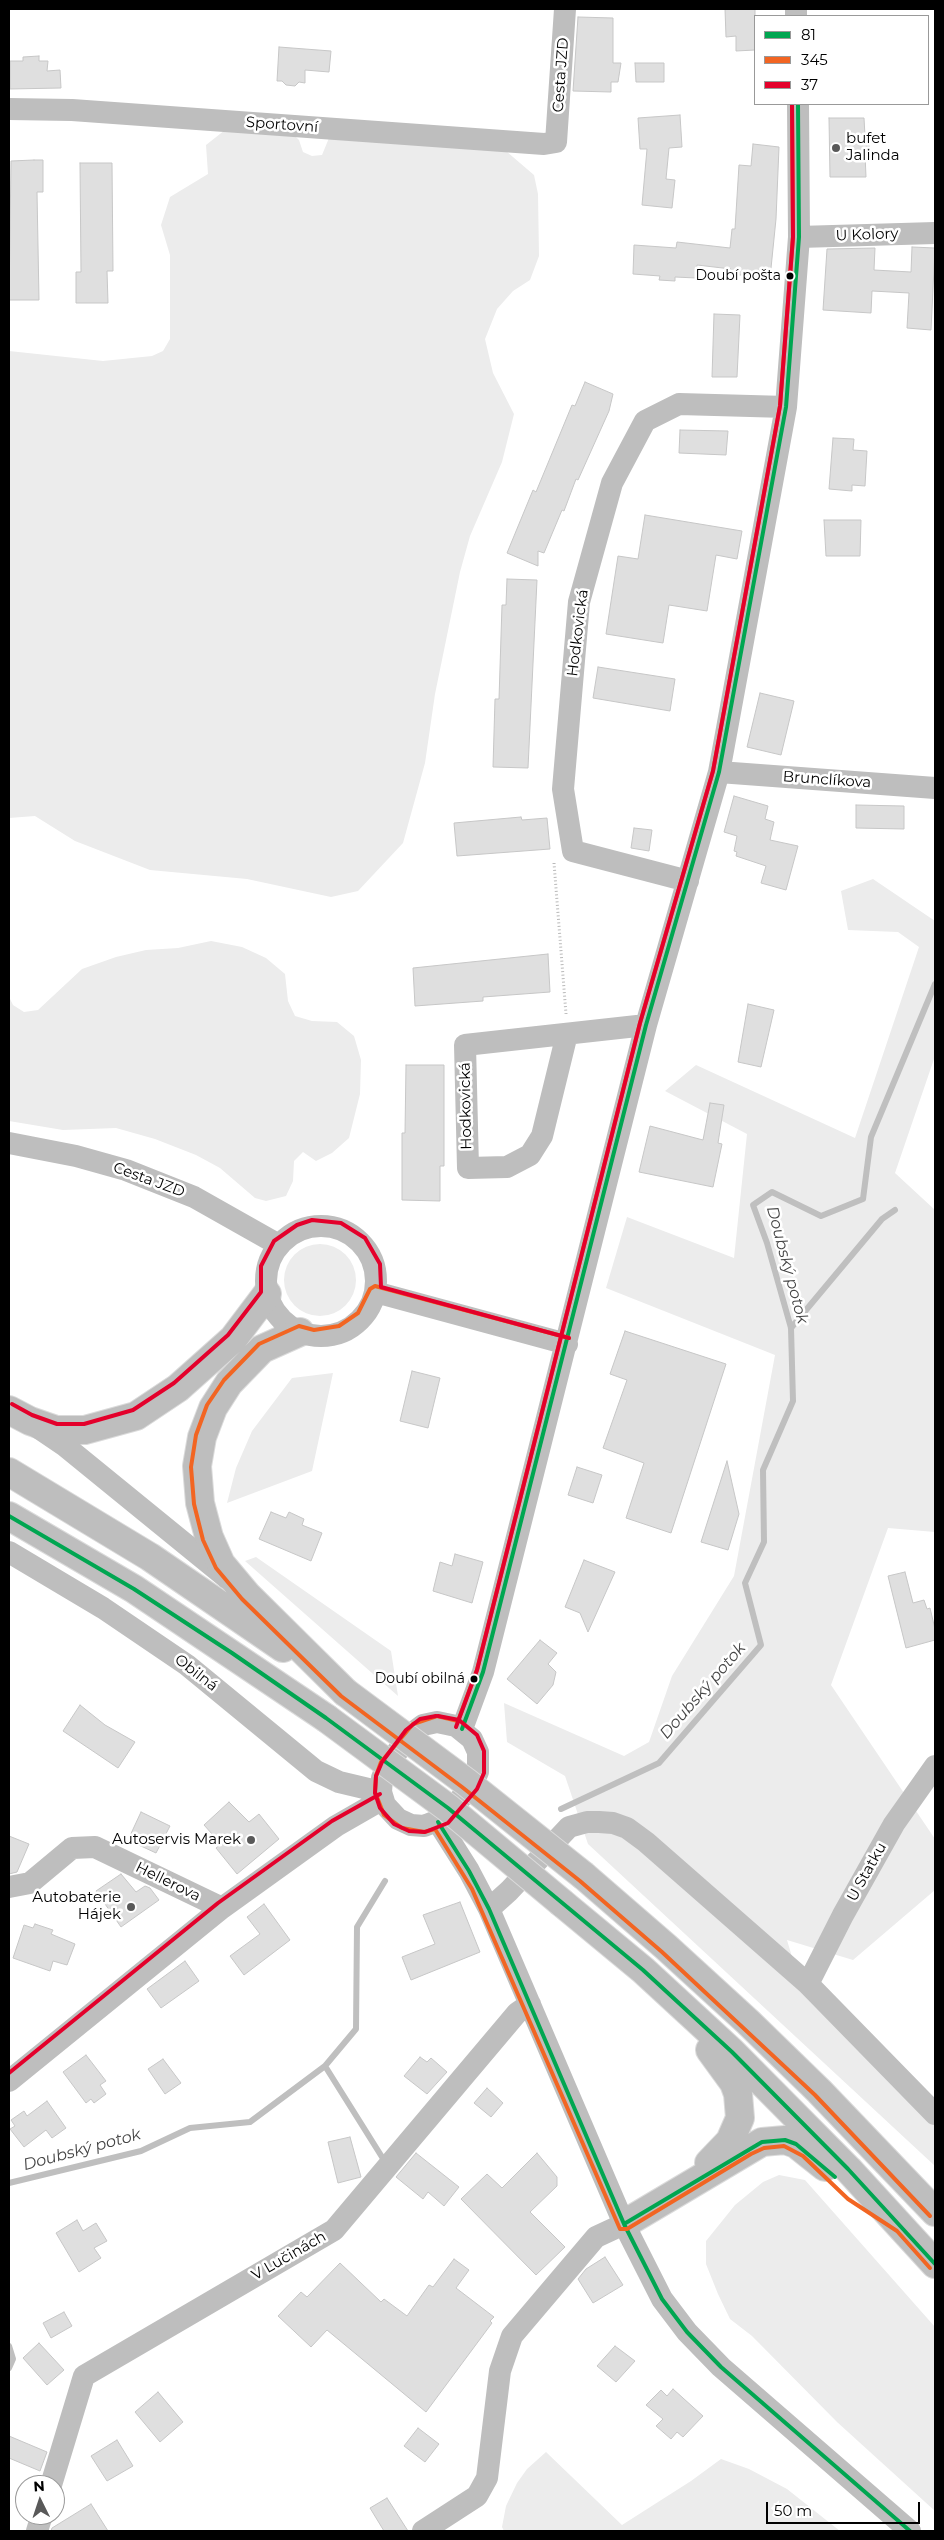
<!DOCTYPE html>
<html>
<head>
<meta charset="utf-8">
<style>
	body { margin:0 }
	#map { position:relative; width:944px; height:2540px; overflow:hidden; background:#fff; font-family:Montserrat,sans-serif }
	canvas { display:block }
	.frame { position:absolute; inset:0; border:10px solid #000; pointer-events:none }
	.legend { position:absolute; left:754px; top:15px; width:175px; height:90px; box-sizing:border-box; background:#fff; border:1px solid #999; margin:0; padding:6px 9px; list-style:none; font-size:15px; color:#000 }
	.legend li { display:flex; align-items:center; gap:10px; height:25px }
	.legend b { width:25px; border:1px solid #999 }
	.north { position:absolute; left:15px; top:2475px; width:50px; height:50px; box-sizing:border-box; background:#fff; border:1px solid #999; border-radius:50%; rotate:356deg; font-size:14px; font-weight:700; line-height:20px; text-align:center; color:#000 }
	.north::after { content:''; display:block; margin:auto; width:18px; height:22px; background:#595959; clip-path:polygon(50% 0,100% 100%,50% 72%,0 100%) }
	.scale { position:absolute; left:766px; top:2502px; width:154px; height:22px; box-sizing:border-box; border:2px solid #000; border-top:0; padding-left:6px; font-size:15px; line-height:18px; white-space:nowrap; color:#000; -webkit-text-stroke:4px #fff; paint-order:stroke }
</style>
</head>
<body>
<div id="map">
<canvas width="944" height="2540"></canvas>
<div class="frame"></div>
<ul class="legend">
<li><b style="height:6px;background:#00a651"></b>81</li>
<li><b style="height:6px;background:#f26522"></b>345</li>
<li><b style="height:6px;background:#e4002b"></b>37</li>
</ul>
<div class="north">N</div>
<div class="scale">50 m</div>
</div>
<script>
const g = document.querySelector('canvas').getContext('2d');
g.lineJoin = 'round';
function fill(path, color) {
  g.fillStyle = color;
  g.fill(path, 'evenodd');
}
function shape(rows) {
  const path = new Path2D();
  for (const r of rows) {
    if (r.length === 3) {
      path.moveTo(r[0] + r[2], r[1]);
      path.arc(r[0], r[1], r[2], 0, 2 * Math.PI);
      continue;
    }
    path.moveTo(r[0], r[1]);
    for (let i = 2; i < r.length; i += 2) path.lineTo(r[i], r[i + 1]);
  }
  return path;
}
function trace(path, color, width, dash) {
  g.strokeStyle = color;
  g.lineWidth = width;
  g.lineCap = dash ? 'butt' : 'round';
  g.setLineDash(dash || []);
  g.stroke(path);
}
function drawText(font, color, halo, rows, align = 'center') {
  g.font = font + ' Montserrat,sans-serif';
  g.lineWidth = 5;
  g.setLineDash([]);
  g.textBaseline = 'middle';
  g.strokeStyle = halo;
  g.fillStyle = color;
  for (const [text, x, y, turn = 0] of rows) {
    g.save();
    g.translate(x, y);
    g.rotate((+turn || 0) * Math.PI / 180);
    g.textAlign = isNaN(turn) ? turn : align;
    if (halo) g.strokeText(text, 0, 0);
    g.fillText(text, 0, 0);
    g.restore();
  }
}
fill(shape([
	[225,130,294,135,299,140,303,152,312,156,322,155,329,138,506,151,534,175,538,194,539,256,530,280,513,291,497,309,485,339,493,373,514,414,502,462,470,536,460,572,435,694,425,763,403,843,358,891,331,897,247,879,150,870,75,841,35,816,9,818,9,351,103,361,152,356,163,351,170,339,170,255,161,225,170,197,208,174,206,145],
	[873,879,935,921,935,1056,895,1173,935,1210,935,1532,888,1528,831,1685,935,1839,935,1890,853,1960,787,1940,803,1994,935,2098,935,2166,588,1844,565,1776,507,1742,504,1703,624,1756,649,1742,672,1676,734,1576,775,1355,606,1288,627,1217,734,1258,747,1134,665,1091,696,1065,855,1138,919,947,898,932,848,930,841,891],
	[211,941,242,947,266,958,285,974,288,1001,295,1016,312,1021,337,1022,354,1036,361,1060,360,1094,349,1138,332,1153,316,1161,303,1152,294,1161,293,1181,286,1196,266,1201,255,1198,220,1168,196,1155,155,1139,116,1128,63,1130,9,1121,9,997,13,1005,24,1012,38,1010,82,969,116,957,146,950,178,948],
	[320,1280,36],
	[333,1373,312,1471,227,1503,236,1468,252,1431,292,1378],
	[256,1557,391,1651,398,1696,245,1561],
	[779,2175,805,2180,935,2327,935,2511,837,2422,752,2336,730,2319,718,2294,706,2264,706,2241,735,2205,763,2182],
	[546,2452,622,2525,691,2481,721,2459,749,2469,787,2489,840,2531,504,2531,502,2527,506,2506,517,2483,527,2469]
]), '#ececec');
trace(shape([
	[791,1328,882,1219,895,1210],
	[561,1809,659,1763,761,1645,745,1583,764,1542,763,1470,793,1401,791,1328,767,1243,753,1205,772,1192,821,1216,863,1199,871,1137,935,984],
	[325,2066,382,2157],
	[9,2183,141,2151,190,2128,250,2122,325,2066,356,2029,357,1927,385,1881],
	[9,2346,13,2359,9,2368]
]), '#bfbfbf', 6);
const building = shape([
	[725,9,755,9,755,50,736,51,736,36,726,37,725,9],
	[578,17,613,18,613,63,621,63,618,82,611,82,611,92,573,91,578,17],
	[279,47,331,51,329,72,305,70,305,83,299,82,295,86,286,85,282,81,277,81,279,47],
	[39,56,39,61,48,61,47,71,60,70,61,88,10,89,10,61,23,61,23,57,39,56],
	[635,63,664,63,664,82,636,82,635,63],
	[680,115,682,147,669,148,666,179,675,180,672,208,642,205,647,149,640,149,638,118,680,115],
	[829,118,864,118,865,136,869,136,869,154,865,154,866,177,830,177,829,118],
	[753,144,779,147,776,219,770,278,731,274,731,269,697,265,696,278,675,277,675,281,659,280,660,276,633,274,634,245,676,248,677,242,730,248,732,229,735,229,739,165,751,166,753,144],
	[34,160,43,160,43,192,37,192,39,300,9,300,11,161,34,160],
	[80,163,112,163,113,271,107,271,108,303,76,303,76,272,81,272,80,163],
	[912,247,935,248,931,330,907,328,909,293,872,291,871,313,823,310,827,249,875,248,874,270,911,272,912,247],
	[714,314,740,315,737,377,712,377,714,314],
	[585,382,613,394,609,411,578,480,576,479,564,511,562,510,544,553,538,551,538,566,507,553,533,490,536,492,572,405,575,406,585,382],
	[680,430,728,431,726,455,679,453,680,430],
	[833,438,854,439,853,450,867,451,865,486,852,485,852,491,829,489,833,438],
	[645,515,742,531,737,559,716,555,707,611,669,605,663,643,606,634,618,556,638,559,645,515],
	[824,520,861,520,860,556,826,556,824,520],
	[507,579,537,580,528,768,493,767,495,699,499,699,502,605,506,605,507,579],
	[598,667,675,679,670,711,593,698,598,667],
	[760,693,794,701,781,755,747,747,760,693],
	[734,796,768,806,765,819,774,822,770,840,798,846,786,890,761,883,766,866,736,856,737,852,734,851,737,836,724,832,734,796],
	[856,805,904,806,904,829,856,828,856,805],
	[521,817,522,820,547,818,550,849,457,856,454,823,521,817],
	[634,828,652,830,649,851,631,848,634,828],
	[548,954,550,992,483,997,483,1001,415,1006,413,968,548,954],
	[748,1004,774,1010,761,1067,738,1062,748,1004],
	[406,1065,444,1065,444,1166,440,1166,440,1201,402,1200,402,1133,405,1133,406,1065],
	[710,1103,724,1105,718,1143,722,1144,713,1187,639,1172,650,1126,703,1140,710,1103],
	[625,1331,726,1364,671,1533,626,1518,644,1463,603,1448,627,1380,610,1374,625,1331],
	[412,1371,440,1378,428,1428,400,1421,412,1371],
	[727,1461,739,1514,728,1550,701,1542,727,1461],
	[577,1467,602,1475,593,1503,568,1495,577,1467],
	[271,1512,286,1518,289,1512,304,1519,302,1525,322,1533,311,1561,259,1539,271,1512],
	[455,1554,483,1562,472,1603,433,1591,440,1562,452,1566,455,1554],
	[584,1560,615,1572,588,1632,580,1613,565,1607,584,1560],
	[905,1572,913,1603,924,1600,927,1609,930,1608,935,1629,935,1640,906,1648,888,1576,905,1572],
	[540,1640,557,1653,548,1664,556,1672,553,1685,537,1704,507,1679,540,1640],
	[80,1705,105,1725,135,1742,118,1768,63,1731,80,1705],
	[229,1802,249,1822,259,1814,279,1839,237,1874,216,1848,221,1844,204,1825,229,1802],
	[141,1812,170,1826,156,1853,128,1840,141,1812],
	[9,1836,29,1844,17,1872,9,1874,9,1836],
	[121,1874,136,1892,145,1886,150,1888,159,1900,121,1927,96,1891,121,1874],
	[460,1902,480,1952,411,1980,402,1957,435,1944,423,1915,460,1902],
	[264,1904,290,1940,244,1975,230,1956,260,1934,247,1917,264,1904],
	[35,1924,53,1930,51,1934,75,1944,67,1965,53,1961,50,1971,13,1958,24,1925,33,1928,35,1924],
	[185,1961,199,1981,161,2008,147,1989,185,1961],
	[86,2055,106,2081,100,2085,106,2094,94,2103,91,2099,86,2103,63,2072,86,2055],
	[420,2057,427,2062,431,2058,447,2072,427,2094,404,2076,420,2057],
	[163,2059,181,2083,165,2094,148,2069,163,2059],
	[487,2088,503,2103,491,2117,474,2103,487,2088],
	[47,2101,66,2128,52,2138,46,2130,24,2147,10,2129,15,2126,11,2120,24,2111,27,2116,47,2101],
	[350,2137,361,2177,338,2183,328,2142,350,2137],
	[416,2153,459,2187,444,2206,428,2192,423,2199,396,2177,416,2153],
	[537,2153,557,2177,557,2186,530,2212,565,2247,536,2275,461,2199,487,2174,502,2188,537,2153],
	[77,2220,83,2231,96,2223,107,2241,94,2248,101,2258,79,2272,56,2233,77,2220],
	[605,2257,623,2285,593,2303,578,2279,586,2269,605,2257],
	[454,2259,469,2270,456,2288,494,2317,490,2321,492,2323,426,2412,327,2330,311,2347,278,2316,301,2292,307,2297,340,2263,381,2302,384,2299,407,2316,429,2285,433,2287,454,2259],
	[64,2312,72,2326,51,2338,43,2323,64,2312],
	[39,2343,64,2370,47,2385,23,2358,39,2343],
	[615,2346,635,2361,616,2382,597,2366,615,2346],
	[673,2389,703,2416,683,2437,677,2432,671,2439,656,2426,663,2419,646,2405,661,2390,667,2396,673,2389],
	[158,2392,183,2422,160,2442,135,2412,158,2392],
	[418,2428,439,2444,425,2462,404,2446,418,2428],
	[9,2436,47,2452,40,2471,9,2458,9,2436],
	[117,2440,133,2466,107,2481,91,2456,117,2440],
	[387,2498,408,2531,384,2531,370,2508,387,2498],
	[91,2504,108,2531,51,2531,52,2528,91,2504]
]);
fill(building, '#dfdfdf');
trace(building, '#c7c7c7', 1);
const highway = shape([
	[300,1332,262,1349,229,1383,213,1408,202,1437,197,1466,200,1503,209,1537,221,1564,247,1595,345,1692],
	[9,1410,30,1421,56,1430,85,1430,136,1416,178,1388,233,1339,267,1294],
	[9,1472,150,1557,283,1648],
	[9,1516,134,1589,326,1718],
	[584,1876,666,1947,748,2022,819,2091,935,2212],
	[562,1903,643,1970,732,2052,848,2169,935,2264],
	[709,2163,730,2141,740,2118,738,2094,734,2083,710,2050],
	[624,2224,762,2142,785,2140,796,2144,825,2167]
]);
trace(highway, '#dbdbdb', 30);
trace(shape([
	[554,863,566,1014]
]), '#b9b9b9', 3, [1, 2.5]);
trace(shape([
	[796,9,796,16],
	[9,109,72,110,544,144,556,142,565,9],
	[799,237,935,233],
	[719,772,935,788],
	[688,881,573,851,563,789,579,602,612,483,645,421,679,404,786,407],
	[567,1034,542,1136,530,1155,507,1167,468,1168,465,1045,646,1025],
	[9,1143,76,1156,126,1170,194,1197,279,1245],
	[321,1281,55],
	[375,1292,567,1344],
	[37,1427,65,1446,227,1578],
	[9,1552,103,1608,187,1665,316,1771,339,1782,381,1792],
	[437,1722,456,1726,472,1739,478,1752,478,1772,472,1785,444,1818,424,1826,411,1825,398,1819,385,1805,381,1792,382,1778,387,1765,411,1734,423,1725,437,1722],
	[462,1729,483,1672,646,1025,719,772,786,407,799,237,798,104],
	[438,1822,469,1871,489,1909,624,2224,662,2299,687,2332,721,2367,910,2531],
	[9,1887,30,1883,72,1848,95,1847,222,1908],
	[489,1909,509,1891,569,1827,587,1822,599,1822,613,1823,627,1828,646,1842,808,1984,935,2114],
	[808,1984,843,1915,894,1824,935,1766],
	[9,2081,222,1908,336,1826,383,1799],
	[51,2485,84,2376,334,2230,517,2013,530,2004],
	[37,2531,42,2515],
	[423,2531,477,2496,487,2478,500,2371,512,2336,596,2237,624,2224]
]), '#bebebe', 22);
trace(highway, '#bebebe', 28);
const highwayBridge = shape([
	[345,1692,466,1782,584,1876],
	[326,1718,448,1808,562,1903]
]);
trace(highwayBridge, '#dbdbdb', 30, []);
trace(highwayBridge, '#bebebe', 28);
trace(shape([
	[9,1516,134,1589,232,1653,326,1718,448,1808,643,1970,732,2052,848,2169,935,2264],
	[462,1729,483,1672,646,1025,719,772,786,407,799,237,798,104],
	[438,1822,469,1871,489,1909,624,2224,662,2299,687,2332,721,2367,910,2531],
	[624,2224,762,2142,785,2140,796,2144,835,2177]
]), '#00a651', 4);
trace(shape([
	[792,104,793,237,780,406,713,771,640,1023,477,1670,458,1721,437,1716,413,1724,381,1762,376,1776,375,1792,384,1815,402,1828,424,1832,435,1829,472,1889,620,2229,627,2229,751,2154,764,2148,784,2146,803,2156,848,2199,897,2231,930,2268],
	[569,1338,375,1286,370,1289,358,1313,339,1326,314,1330,299,1326,259,1344,224,1380,207,1405,196,1435,191,1467,194,1504,203,1540,216,1568,242,1599,341,1696,462,1787,580,1881,662,1952,815,2095,930,2216]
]), '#f26522', 4);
trace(shape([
	[12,1404,32,1415,57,1424,84,1424,133,1410,174,1383,228,1335,261,1292,261,1266,274,1241,297,1225,312,1220,341,1223,365,1238,380,1264,381,1287,569,1338],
	[436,1716,420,1719,406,1730,382,1762,376,1776,375,1793,380,1808,394,1824,409,1831,425,1832,448,1823,477,1789,484,1773,484,1751,477,1735,459,1720,438,1716],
	[456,1727,477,1670,640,1023,713,771,780,406,793,237,792,104],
	[9,2073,218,1903,332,1821,380,1794]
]), '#e4002b', 4);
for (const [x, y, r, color] of [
	[836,148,5,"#595959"],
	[790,276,4.5,"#000"],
	[474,1679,4.5,"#000"],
	[251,1840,5,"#595959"],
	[131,1907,5,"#595959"]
]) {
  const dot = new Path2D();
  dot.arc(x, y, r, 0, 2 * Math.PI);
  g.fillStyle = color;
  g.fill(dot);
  trace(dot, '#fff', 2);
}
drawText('14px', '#000', '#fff', [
	["Doubí pošta",781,276],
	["Doubí obilná",465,1679]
], 'right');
drawText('15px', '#000', '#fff', [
	["Cesta JZD",561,75,-86],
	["Sportovní",282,125,4],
	["U Kolory",867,235,-2],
	["Hodkovická",578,633,-83],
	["Brunclíkova",827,780,4],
	["Hodkovická",466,1106,-91],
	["Cesta JZD",149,1180,20],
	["Obilná",196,1673,38],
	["U Statku",867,1872,-61],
	["Hellerova",168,1882,26],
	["V Lučinách",289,2256,-30]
]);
drawText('15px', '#000', '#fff', [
	["bufet",846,139,"left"],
	["Jalinda",846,156,"left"],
	["Autoservis Marek",241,1840],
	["Autobaterie",121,1898],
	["Hájek",121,1915]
], 'right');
drawText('italic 16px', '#444', '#fff', [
	["Doubský potok",787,1265,75],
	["Doubský potok",703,1691,-49],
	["Doubský potok",82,2150,-15]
]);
</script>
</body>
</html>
